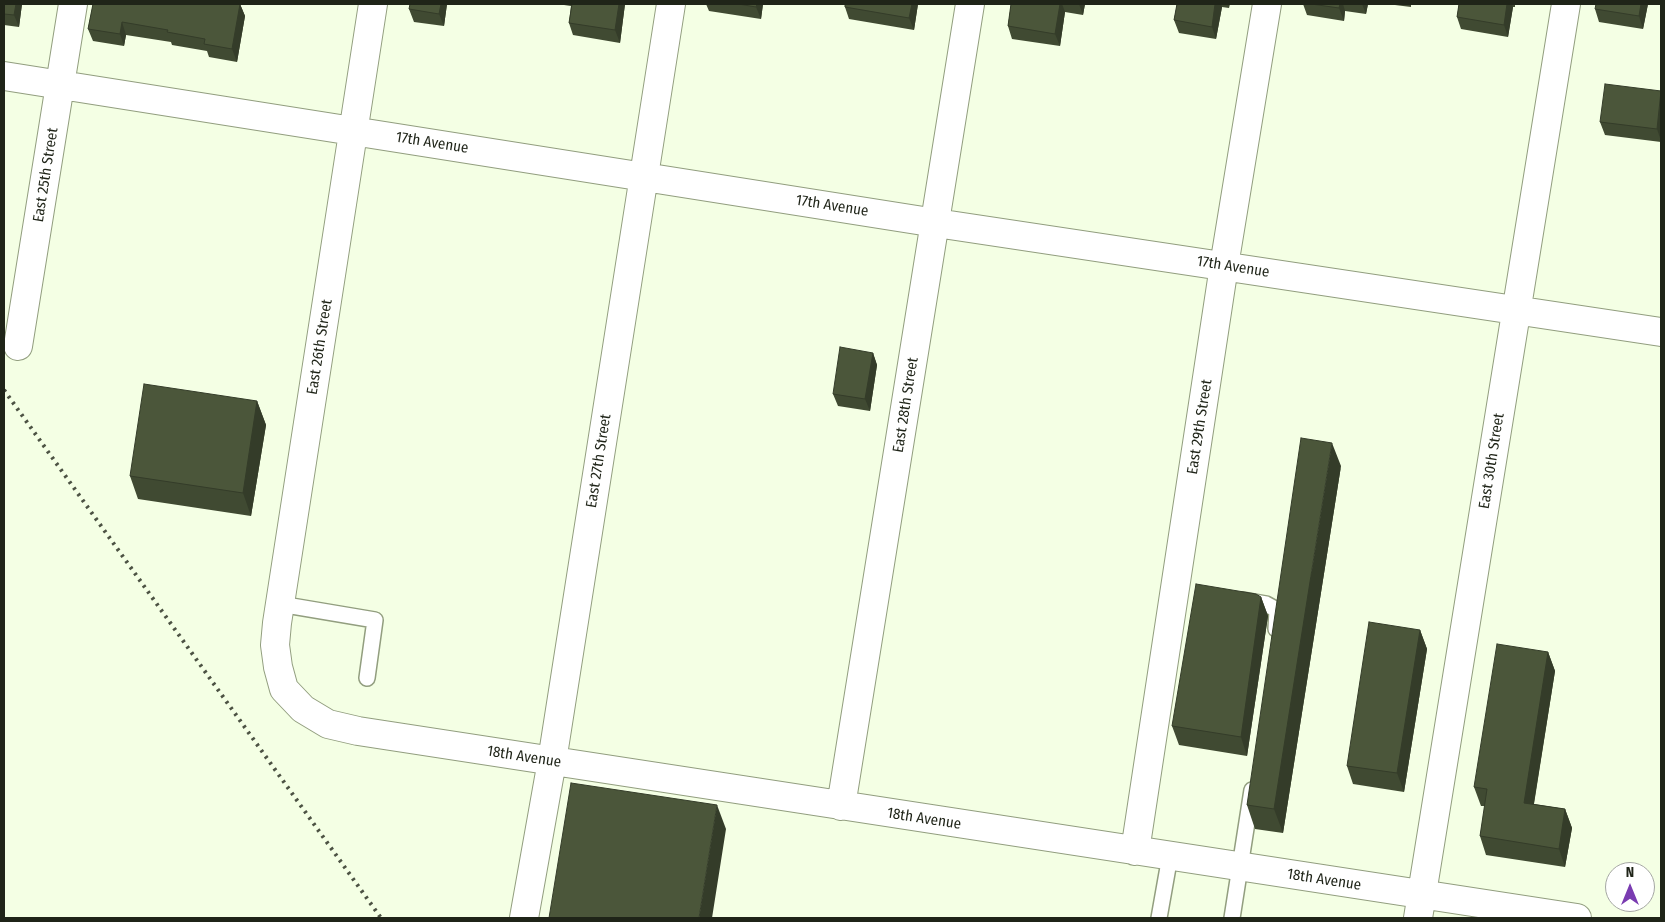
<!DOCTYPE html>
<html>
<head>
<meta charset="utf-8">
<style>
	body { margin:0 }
	#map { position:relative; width:1665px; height:922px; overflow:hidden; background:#f4ffe4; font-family:"Fira Sans Condensed",sans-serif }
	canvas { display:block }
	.frame { position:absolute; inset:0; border:5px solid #1f2418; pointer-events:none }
	.north { position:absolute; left:1605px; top:862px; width:50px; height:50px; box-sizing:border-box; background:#fff; border:1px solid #a5a7a3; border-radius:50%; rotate:0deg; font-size:14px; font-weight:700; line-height:20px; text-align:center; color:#1f2418 }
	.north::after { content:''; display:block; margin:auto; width:18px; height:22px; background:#7a3cb1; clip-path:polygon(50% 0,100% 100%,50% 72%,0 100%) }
</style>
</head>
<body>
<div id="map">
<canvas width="1665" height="922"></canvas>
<div class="frame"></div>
<div class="north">N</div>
</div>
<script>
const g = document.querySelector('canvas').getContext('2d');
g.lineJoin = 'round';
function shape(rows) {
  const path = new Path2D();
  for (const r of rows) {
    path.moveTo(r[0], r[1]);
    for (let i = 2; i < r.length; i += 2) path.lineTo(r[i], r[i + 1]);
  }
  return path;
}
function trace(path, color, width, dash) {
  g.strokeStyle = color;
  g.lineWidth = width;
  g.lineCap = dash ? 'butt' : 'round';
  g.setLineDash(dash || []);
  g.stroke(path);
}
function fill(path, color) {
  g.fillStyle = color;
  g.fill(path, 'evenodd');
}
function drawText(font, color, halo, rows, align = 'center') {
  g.font = font + ' "Fira Sans Condensed",sans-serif';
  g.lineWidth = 5;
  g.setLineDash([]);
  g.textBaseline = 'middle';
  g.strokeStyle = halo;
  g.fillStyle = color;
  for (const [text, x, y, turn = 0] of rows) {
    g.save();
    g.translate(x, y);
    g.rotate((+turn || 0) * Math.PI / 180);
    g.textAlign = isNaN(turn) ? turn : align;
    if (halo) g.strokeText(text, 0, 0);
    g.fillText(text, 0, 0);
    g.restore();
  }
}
const lane = shape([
	[1243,600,1266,604,1277,610,1276,629],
	[280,604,375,620,367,678],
	[1159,918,1170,856],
	[1232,918,1252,790]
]);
const street = shape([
	[373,4,277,623,275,645,278,667,284,689,303,709,328,724,358,731,1577,918],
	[4,76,936,223,1661,332],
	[18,346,73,4],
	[841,806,970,4],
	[1135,851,1224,266,1267,4],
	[524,918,552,761,671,4],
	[1418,918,1566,4]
]);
trace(lane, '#929e7f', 18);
trace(street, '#929e7f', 30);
trace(lane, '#fff', 15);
trace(street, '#fff', 28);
trace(shape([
	[4,390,381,918]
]), '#4c5243', 4, [2.5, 5]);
fill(shape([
	[4,4,22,4,19,27,4,25],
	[93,4,240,4,245,16,237,62,209,57,207,51,172,45,171,42,126,35,124,46,93,41,88,29],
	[447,4,444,26,414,22,409,9],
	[557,4,625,4,620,43,573,35,569,23,571,6],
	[706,4,763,4,761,19,709,11],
	[918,4,914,30,849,19,845,7],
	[1011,4,1085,4,1083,15,1065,12,1060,46,1012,39,1008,26],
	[1177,4,1230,4,1229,8,1222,7,1216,39,1179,33,1174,20],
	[1303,4,1368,4,1366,14,1345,11,1344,21,1307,15],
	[1387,4,1411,4,1411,7],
	[1459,4,1515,4,1515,7,1513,7,1508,37,1461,29,1457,17],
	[1648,4,1643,29,1599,22,1595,9],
	[1661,91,1661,142,1605,135,1600,122],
	[873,353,877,365,870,411,838,406,833,394],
	[257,401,266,425,251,516,138,499,130,476],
	[1341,466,1283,833,1255,829,1247,805],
	[1261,597,1268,616,1247,756,1179,745,1172,726],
	[1420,630,1427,649,1404,792,1353,784,1347,766],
	[1548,652,1555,671,1534,804,1565,809,1572,828,1565,867,1486,855,1480,836,1485,806,1481,806,1474,787]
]), '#404a32');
fill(shape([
	[16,4,22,4,19,27,14,15],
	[240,4,245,16,237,62,232,49],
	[441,4,447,4,444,26,439,14],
	[619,4,625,4,620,43,615,30],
	[757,4,763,4,761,19,756,7],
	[912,4,918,4,914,30,909,18],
	[1060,4,1062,4,1065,12,1060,46,1055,34],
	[1079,4,1085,4,1083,15],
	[1215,4,1221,4,1222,7,1216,39,1212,27],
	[1340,4,1343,4,1345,11,1344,21,1339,8],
	[1362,4,1368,4,1366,14],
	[1507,4,1512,4,1513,7,1508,37,1504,25],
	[1641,4,1648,4,1643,29,1639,16],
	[122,22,126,35,124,46,120,34],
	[1661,95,1661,141,1657,129],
	[873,353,877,365,870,411,865,399],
	[257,401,266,425,251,516,243,493],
	[1332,443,1341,466,1283,833,1274,809],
	[1261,597,1268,616,1247,756,1241,737],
	[1420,630,1427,649,1404,792,1397,773],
	[1548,652,1555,671,1531,821,1524,803],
	[717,805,726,829,712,918,699,918],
	[1565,809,1572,828,1565,867,1559,849]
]), '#343c29');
const building = shape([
	[4,4,16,4,14,15,4,14,4,4],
	[93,4,240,4,232,49,204,44,205,39,167,32,168,30,122,22,120,34,88,29,93,4],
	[410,4,441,4,439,14,409,9,410,4],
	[572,4,619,4,615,30,569,23,572,4],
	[738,4,757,4,756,7,738,4],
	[845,4,912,4,909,18,845,7,845,4],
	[1011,4,1060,4,1055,34,1008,26,1011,4],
	[1177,4,1215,4,1212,27,1174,20,1177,4],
	[1311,4,1340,4,1339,8,1311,4],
	[1459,4,1507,4,1504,25,1457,17,1459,4],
	[1596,4,1641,4,1639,16,1595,9,1596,4],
	[1605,84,1661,91,1657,129,1600,122,1605,84],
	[840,347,873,353,865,399,833,394,840,347],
	[144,384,257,401,243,493,130,476,144,384],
	[1301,438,1332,443,1274,809,1247,805,1301,438],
	[1196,584,1256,594,1261,597,1241,737,1172,726,1196,584],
	[1369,622,1420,630,1397,773,1347,766,1369,622],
	[1497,644,1548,652,1524,803,1565,809,1559,849,1480,836,1487,789,1474,787,1497,644],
	[571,783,717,805,699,918,549,918,571,783]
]);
fill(building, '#4b563a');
trace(building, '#343c29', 1);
drawText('15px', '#1f2418', '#fff', [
	["17th Avenue",432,143,9],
	["East 25th Street",46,175,-81],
	["17th Avenue",832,206,9],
	["17th Avenue",1233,267,9],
	["East 26th Street",320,347,-81],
	["East 28th Street",906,405,-81],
	["East 29th Street",1200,427,-81],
	["East 27th Street",599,461,-81],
	["East 30th Street",1492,461,-81],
	["18th Avenue",524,757,9],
	["18th Avenue",924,819,9],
	["18th Avenue",1324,880,9]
]);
</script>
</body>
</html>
